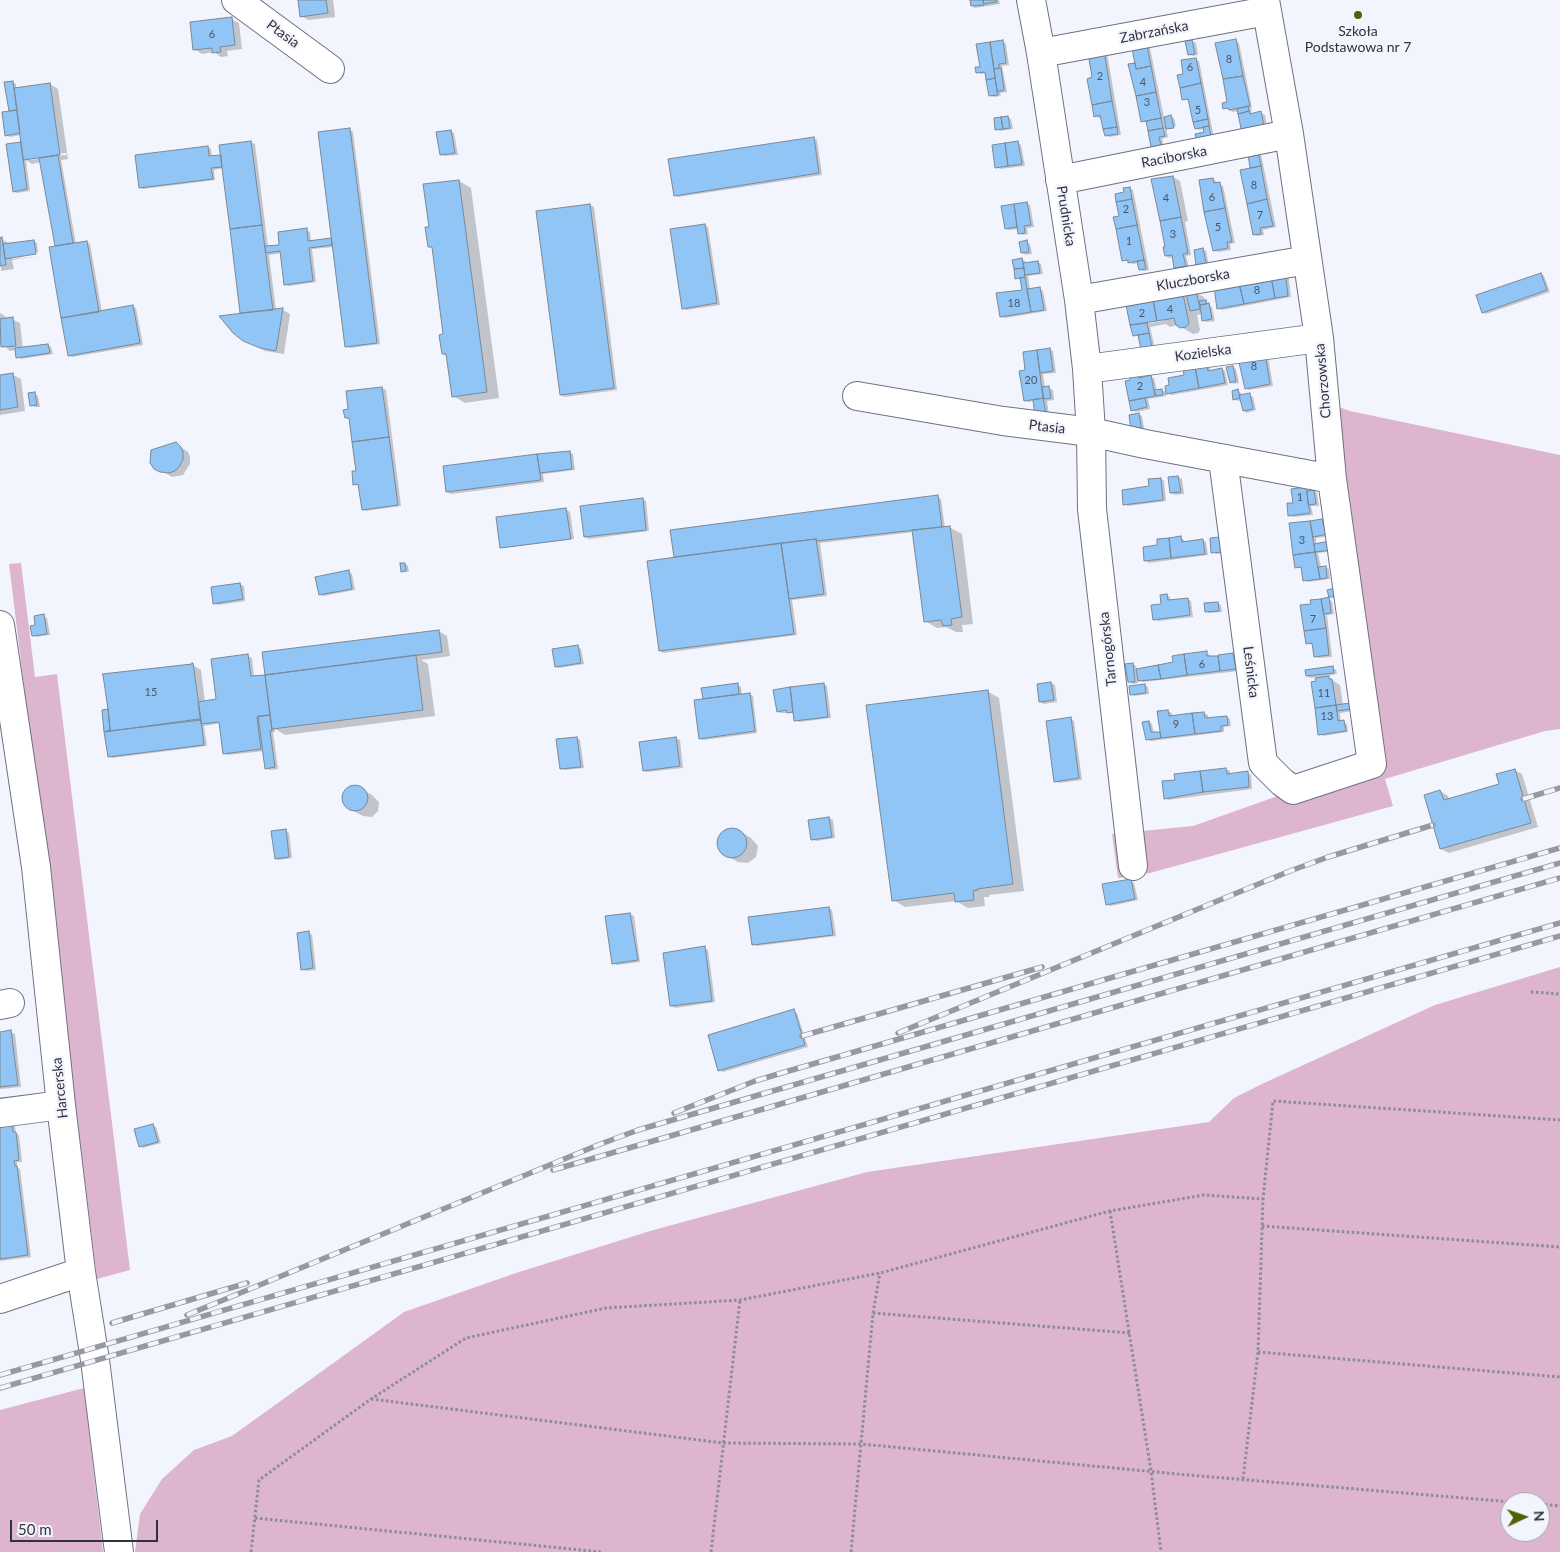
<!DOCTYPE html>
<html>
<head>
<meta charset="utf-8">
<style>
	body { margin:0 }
	#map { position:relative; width:1560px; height:1552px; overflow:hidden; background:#f3f5fe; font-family:Lato,sans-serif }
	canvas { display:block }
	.north { position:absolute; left:1500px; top:1492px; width:50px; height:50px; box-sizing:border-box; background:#f3f5fe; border:1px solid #a5a7b0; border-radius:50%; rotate:87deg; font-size:14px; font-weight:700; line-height:20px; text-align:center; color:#31323b }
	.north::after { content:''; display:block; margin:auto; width:18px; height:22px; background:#516104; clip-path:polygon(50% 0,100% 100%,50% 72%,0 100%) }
	.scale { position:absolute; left:10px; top:1520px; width:148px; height:22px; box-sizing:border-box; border:2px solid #31323b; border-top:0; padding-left:6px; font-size:15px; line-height:18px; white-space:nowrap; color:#31323b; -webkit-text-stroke:4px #f3f5fe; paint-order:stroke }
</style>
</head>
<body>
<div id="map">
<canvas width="1560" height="1552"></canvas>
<div class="north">N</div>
<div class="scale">50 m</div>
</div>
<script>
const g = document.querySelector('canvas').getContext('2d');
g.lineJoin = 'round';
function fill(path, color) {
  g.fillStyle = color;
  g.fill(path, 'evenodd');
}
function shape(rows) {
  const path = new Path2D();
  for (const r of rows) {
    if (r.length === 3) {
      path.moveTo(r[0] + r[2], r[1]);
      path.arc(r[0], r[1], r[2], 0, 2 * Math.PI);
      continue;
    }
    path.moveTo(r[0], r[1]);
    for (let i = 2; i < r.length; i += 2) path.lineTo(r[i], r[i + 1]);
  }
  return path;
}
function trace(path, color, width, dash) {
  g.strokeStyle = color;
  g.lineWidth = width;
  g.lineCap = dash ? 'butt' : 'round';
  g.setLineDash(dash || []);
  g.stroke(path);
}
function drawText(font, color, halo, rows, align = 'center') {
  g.font = font + ' Lato,sans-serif';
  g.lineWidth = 4.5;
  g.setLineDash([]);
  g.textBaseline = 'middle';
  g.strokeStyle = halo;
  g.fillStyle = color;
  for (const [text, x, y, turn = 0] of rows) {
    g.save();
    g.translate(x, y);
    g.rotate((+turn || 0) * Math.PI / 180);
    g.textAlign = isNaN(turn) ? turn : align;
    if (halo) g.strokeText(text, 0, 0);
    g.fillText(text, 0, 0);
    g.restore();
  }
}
fill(shape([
	[1325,402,1350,411,1560,455,1560,729,1545,731,1385,779,1393,806,1150,873,1118,878,1112,834,1193,826,1371,763],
	[21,563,35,677,57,674,130,1270,97,1279,9,564],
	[1560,967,1560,1552,135,1552,140,1514,162,1479,194,1450,232,1436,404,1312,516,1273,650,1231,867,1172,1209,1122,1234,1098,1264,1083,1435,1005],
	[1510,1502,1540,1502,1540,1532,1510,1532],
	[84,1388,103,1552,0,1552,0,1410]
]), '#deb5ce');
fill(shape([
	[299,0,333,0,335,17,309,20,301,16],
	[971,0,999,0,1000,4,975,8,972,6],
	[231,19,239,23,242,49,227,51,228,56,221,57,214,52,202,54,194,49],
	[1192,41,1196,43,1198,55,1193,56,1189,54,1187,42],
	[1236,41,1239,43,1252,108,1251,108,1252,115,1261,113,1265,115,1268,132,1239,111,1233,112,1225,108,1228,103],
	[1003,42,1006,44,1009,65,1002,66,1007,92,1000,93,1001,96,994,97,990,95,987,73,981,74,978,72,981,68,978,45],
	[1149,43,1164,118,1171,116,1174,118,1176,126,1169,127,1169,129,1166,127,1168,137,1162,139,1164,146,1155,148,1152,146,1147,123,1142,121,1136,64],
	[1107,53,1121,135,1109,137,1106,135,1102,117,1099,118,1095,116,1094,78,1089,54],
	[1195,59,1199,61,1215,143,1205,133,1204,129,1199,130,1196,128,1190,101,1183,99,1185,75],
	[12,82,16,84,16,89,50,84,58,89,68,159,61,160,76,244,87,242,90,244,102,312,133,306,136,308,143,345,72,357,69,355,56,247,41,162,32,164,26,160,30,191,17,193,14,191,22,144,21,135,10,137,6,135,10,112,6,83],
	[66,153,67,155,57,156,55,154],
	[53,154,54,157,30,160,30,158],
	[1008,117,1011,119,1013,129,1000,131,997,129],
	[350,130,353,132,380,344,350,348,346,346,334,247,312,249,316,282,289,286,285,284,282,253,269,255,276,310,283,310,290,314,284,354,265,351,238,336,245,314,242,313,224,168,214,170,215,180,143,189,140,187,208,147,211,149,212,157,222,156,251,142,255,144,268,247,280,246,306,230,310,232,311,242,333,239],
	[451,131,454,133,458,155,444,156,441,154],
	[813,138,817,140,822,175,678,197,675,195],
	[1018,143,1021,145,1025,166,1000,169,997,167],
	[1269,144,1271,153,1261,154,1276,227,1263,230,1264,235,1257,236,1254,234,1252,169,1248,145],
	[1173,177,1180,181,1188,221,1185,222,1191,255,1186,256,1189,267,1179,269,1175,267,1173,257,1169,258,1166,256],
	[1213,179,1216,181,1217,184,1223,186,1235,243,1230,244,1231,250,1218,252,1214,250],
	[459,181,471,188,499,398,465,403,453,396,447,356,443,354,445,335,434,249,429,246,430,228],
	[1130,188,1133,190,1149,270,1143,271,1140,269,1139,263,1133,264,1124,260,1121,217,1125,193],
	[1027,203,1030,205,1034,227,1027,228,1028,234,1023,235,1020,233,1019,229,1009,230,1006,228,1003,207],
	[590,205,594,207,617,390,564,397,561,395],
	[705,225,708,227,720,305,686,310,683,308],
	[0,239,10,243,34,241,37,243,38,252,12,256,12,259,39,256,12,260,14,269,1,271],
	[1027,242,1030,244,1032,254,1026,255,1022,253],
	[1203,249,1206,251,1209,265,1201,266,1197,264],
	[1022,259,1025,261,1026,264,1038,262,1041,264,1043,274,1028,276,1030,290,1040,289,1043,291,1047,311,1005,318,1001,316,1023,291,1021,280,1017,278],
	[1288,272,1291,297,1222,310,1219,308],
	[1541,274,1544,276,1550,292,1486,314,1483,312],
	[1196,293,1204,297,1205,302,1212,307,1215,321,1207,322,1203,320,1202,314,1197,315,1200,330,1198,333,1193,334,1178,325,1170,327,1166,324,1150,327,1156,353,1139,336,1134,335,1128,306,1183,295,1189,298],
	[1163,318,1163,321,1146,324,1144,322],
	[0,313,6,317,7,319,12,319,20,323,23,349,48,345,51,347,53,354,21,359,17,357,17,350,10,351,2,344,0,345],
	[1049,349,1053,351,1056,373,1043,374,1045,388,1049,388,1053,390,1054,400,1047,401,1049,415,1040,416,1034,401,1028,402,1025,400,1027,371,1024,353],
	[1268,357,1273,386,1249,390,1246,388,1240,359],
	[1207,366,1210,368,1211,371,1222,369,1225,371,1228,385,1171,395,1166,392,1166,396,1148,399,1150,409,1136,412,1132,410,1127,382,1132,381,1138,374,1142,378,1151,377,1154,378,1157,391,1162,390,1167,393,1185,376],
	[1233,367,1236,369,1239,383,1234,384,1231,382],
	[13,375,21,379,25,411,0,415,0,376],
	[382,388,386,390,401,506,366,511,363,509,359,486,354,484,358,472,351,419,346,418,349,410,347,393],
	[1238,391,1241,393,1242,396,1250,395,1253,397,1256,410,1247,413,1244,411,1242,400,1238,401,1234,399],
	[35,394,38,396,40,407,35,407,31,405],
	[1139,414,1142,416,1145,434,1136,432],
	[176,444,188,452,190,457,190,464,183,475,172,477,154,466],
	[569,452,573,454,575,470,543,474,544,482,451,494,447,492,444,467],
	[1178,477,1182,479,1184,494,1175,495,1171,493],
	[1161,479,1164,481,1166,501,1128,506,1125,504],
	[1306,489,1309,492,1314,491,1317,493,1319,506,1311,506,1313,515,1293,517,1289,515,1294,504],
	[938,497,941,499,945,528,949,527,962,534,973,624,962,625,963,632,956,632,946,627,937,628,925,621,914,532,820,543,827,596,792,600,797,635,663,653,660,651,675,558,672,531],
	[642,499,646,501,649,531,589,539,585,537],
	[567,510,570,512,574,539,504,548,501,546,497,519],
	[1322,521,1325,523,1331,536,1316,538,1316,544,1335,551,1318,553,1321,567,1325,567,1329,569,1330,579,1308,582,1305,580,1303,568,1297,567,1291,525],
	[1181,538,1184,540,1185,543,1203,540,1206,542,1208,555,1149,563,1146,561,1159,546],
	[1211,539,1225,553,1216,554,1213,552],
	[405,564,408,566,409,572,402,571],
	[349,572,352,574,355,590,323,596,320,594],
	[240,584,244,586,245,601,218,605,215,603],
	[1167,595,1170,597,1170,601,1188,599,1191,601,1193,617,1158,621,1154,619],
	[1328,599,1332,601,1334,614,1327,615,1332,657,1319,658,1315,656,1313,645,1307,643,1311,601],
	[1218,603,1221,605,1222,612,1209,613,1206,611],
	[44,616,47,618,50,635,36,637,33,635],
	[439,631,447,636,450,656,421,660,428,664,435,716,285,735,275,729,275,732,273,732,278,769,270,770,266,768,264,751,228,755,224,753,221,723,204,726,207,746,112,758,109,756,107,733,106,732,103,711,109,710,193,665,201,670,205,702,218,701,248,656,252,658,254,677,266,676],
	[578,647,581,649,584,664,559,668,556,666],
	[1206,653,1210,655,1210,657,1233,654,1237,656,1239,671,1143,682,1138,680,1138,683,1133,684,1129,682,1133,664,1136,666,1137,670,1174,663],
	[1333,668,1336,670,1337,674,1326,676,1340,685,1343,705,1354,711,1340,713,1341,722,1347,724,1348,732,1323,736,1320,734,1316,677,1311,678,1307,676],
	[1051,683,1055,685,1057,702,1044,704,1040,702],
	[823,684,827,686,831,718,799,722,796,720,795,713,781,713,778,711],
	[738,685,741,687,742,695,750,694,753,696,757,733,703,740,700,738,704,700],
	[1145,685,1148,687,1149,694,1134,696,1131,694],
	[987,691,999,698,1024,891,989,895,989,897,984,897,985,906,968,908,956,901,905,907,893,900],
	[1168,711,1172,713,1172,717,1204,713,1208,715,1208,719,1227,717,1230,719,1231,726,1224,727,1224,732,1151,741,1147,739,1149,722,1152,724,1154,733,1161,733],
	[1071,719,1074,721,1082,780,1059,783,1055,781],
	[577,738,580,740,584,768,564,770,561,768],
	[676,738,680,740,683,768,647,772,644,770,640,743],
	[1226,769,1230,771,1230,775,1247,773,1251,775,1252,789,1168,800,1165,798,1176,781],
	[1514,770,1522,774,1538,827,1449,853,1441,849,1440,791,1448,796,1449,800,1501,785],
	[351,787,360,788,372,795,379,802,378,811,372,817,363,816,350,809,344,802,344,793],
	[829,818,833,820,835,838,816,841,812,839],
	[728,829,739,831,751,838,758,846,756,857,748,863,738,862,725,855,718,846,720,836],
	[286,831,289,833,292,858,279,860,276,858],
	[1131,881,1134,883,1138,900,1111,906,1107,904],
	[829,908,832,910,836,936,757,946,753,944],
	[630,914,634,916,640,962,617,965,613,963,607,917],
	[309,933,312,935,316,970,306,971,302,969],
	[705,948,708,950,715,1002,675,1008,671,1006],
	[794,1011,797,1013,808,1047,723,1072,719,1070],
	[11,1032,15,1034,21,1087,0,1089,0,1033],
	[11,1124,15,1126,16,1133,19,1135,22,1162,17,1162,18,1168,20,1169,31,1257,0,1261,0,1125],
	[153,1125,156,1127,161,1143,143,1148,140,1146]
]), '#0003');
const building = shape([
	[298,0,326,0,328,13,300,17,298,0],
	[970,0,983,0,984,5,971,6,970,0],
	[983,0,996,0,997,2,984,4,983,0],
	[232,17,235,45,220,47,221,52,212,53,212,48,193,50,190,22,232,17],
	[1236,39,1243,76,1223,79,1215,43,1236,39],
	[1003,40,1006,63,999,64,999,68,994,69,990,42,1003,40],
	[1146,40,1151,66,1136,69,1131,43,1146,40],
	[1192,40,1195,54,1188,55,1185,41,1192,40],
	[990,42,995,78,986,80,985,72,976,73,975,67,980,67,976,44,990,42],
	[1104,50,1112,101,1092,105,1087,79,1092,77,1088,53,1104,50],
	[1196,58,1201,83,1180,88,1177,75,1183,74,1181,60,1196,58],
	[1135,63,1136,69,1151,66,1156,92,1136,96,1128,64,1135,63],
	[1001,68,1004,90,997,92,994,69,1001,68],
	[1243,76,1250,106,1229,110,1228,108,1223,109,1222,103,1227,102,1223,79,1243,76],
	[995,78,998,95,989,96,986,80,995,78],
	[13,81,17,110,9,111,4,82,13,81],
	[50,83,60,155,23,160,14,88,50,83],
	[1201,83,1208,119,1193,122,1188,99,1182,100,1180,88,1201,83],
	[1156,92,1161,118,1141,122,1136,96,1156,92],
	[1112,101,1117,127,1103,129,1100,115,1094,117,1092,105,1112,101],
	[1248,106,1249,111,1238,114,1237,109,1248,106],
	[17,110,20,133,5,136,2,112,17,110],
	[1249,111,1250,114,1261,111,1265,131,1242,133,1238,114,1249,111],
	[1171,115,1174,128,1166,129,1164,117,1171,115],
	[1008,116,1010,128,1003,129,1001,117,1008,116],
	[1001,117,1003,129,995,130,994,118,1001,117],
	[1161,118,1163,128,1148,131,1146,121,1161,118],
	[1208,119,1209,126,1195,129,1193,122,1208,119],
	[1209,126,1212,142,1198,144,1195,134,1204,132,1203,127,1209,126],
	[1117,127,1118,134,1105,136,1103,129,1117,127],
	[350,128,377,343,345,347,318,132,350,128],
	[1163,128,1165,136,1159,137,1161,145,1151,147,1148,131,1163,128],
	[451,130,455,153,440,155,436,132,451,130],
	[814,137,819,173,674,196,668,159,814,137],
	[251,141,262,225,230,229,219,145,251,141],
	[1018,141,1022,164,1008,166,1005,143,1018,141],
	[21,142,27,189,13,192,6,144,21,142],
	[1005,143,1008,166,995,168,992,145,1005,143],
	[208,146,209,156,221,155,222,167,211,168,213,179,139,188,135,155,208,146],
	[1258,152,1261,166,1250,168,1248,154,1258,152],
	[58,155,73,243,55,246,39,158,58,155],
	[1261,166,1267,199,1247,204,1240,170,1261,166],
	[1173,176,1181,217,1160,221,1151,179,1173,176],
	[1213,178,1214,183,1220,182,1225,208,1204,212,1199,180,1213,178],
	[459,180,487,392,452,397,446,354,442,354,439,335,443,334,432,247,428,247,425,227,429,227,423,184,459,180],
	[1130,187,1132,199,1116,202,1115,194,1124,192,1123,188,1130,187],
	[1132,199,1137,225,1116,229,1113,217,1119,216,1116,202,1132,199],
	[1267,199,1273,226,1260,228,1261,234,1253,235,1247,204,1267,199],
	[1027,202,1031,225,1024,226,1025,233,1018,234,1014,204,1027,202],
	[590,204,614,388,560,395,536,211,590,204],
	[1014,204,1017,227,1005,229,1001,206,1014,204],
	[1225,208,1232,242,1227,242,1228,248,1213,251,1204,212,1225,208],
	[1181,217,1188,253,1183,254,1186,266,1174,268,1172,255,1165,256,1163,247,1165,247,1160,221,1181,217],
	[705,224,717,303,682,309,670,229,705,224],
	[262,225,273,310,240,313,230,229,262,225],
	[1137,225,1144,260,1128,263,1128,260,1122,261,1116,229,1137,225],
	[307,228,308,241,331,238,332,245,309,248,313,281,284,285,280,251,266,253,265,246,279,245,278,232,307,228],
	[2,237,6,265,0,266,0,238,2,237],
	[34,240,36,254,5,259,3,244,34,240],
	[1027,240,1029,252,1021,253,1019,242,1027,240],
	[87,241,99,312,61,318,49,247,87,241],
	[1203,248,1206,263,1196,265,1194,250,1203,248],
	[1022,258,1024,268,1014,269,1012,260,1022,258],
	[1144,260,1146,269,1139,270,1137,261,1144,260],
	[1038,261,1040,273,1025,275,1023,263,1038,261],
	[1024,268,1025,277,1015,279,1014,269,1024,268],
	[1285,269,1288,296,1275,298,1271,276,1285,269],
	[1541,273,1547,290,1482,313,1476,295,1541,273],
	[1271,276,1275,298,1244,304,1239,283,1271,276],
	[1025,277,1031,312,1000,317,996,293,1022,290,1020,278,1025,277],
	[1239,283,1244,304,1217,309,1214,287,1239,283],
	[1040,287,1044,310,1031,312,1027,289,1040,287],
	[1196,291,1200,309,1190,311,1186,293,1196,291],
	[1183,294,1189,323,1186,327,1180,328,1176,325,1174,318,1157,321,1153,300,1183,294],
	[1153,300,1157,321,1130,325,1126,305,1153,300],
	[1206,300,1207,304,1200,305,1199,301,1206,300],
	[1209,303,1212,319,1202,321,1200,305,1209,303],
	[133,305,140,343,68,356,61,318,133,305],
	[283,308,276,351,260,348,243,341,233,333,219,316,283,308],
	[13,317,16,346,1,347,0,319,13,317],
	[1147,323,1149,333,1133,336,1130,325,1147,323],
	[1149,333,1153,352,1142,354,1138,335,1149,333],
	[48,344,50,353,16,358,15,348,48,344],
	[1050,348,1053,371,1040,373,1037,350,1050,348],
	[1037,350,1043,398,1024,401,1019,371,1025,370,1023,352,1037,350],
	[1265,353,1270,384,1245,389,1238,358,1265,353],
	[1207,365,1208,371,1222,368,1225,383,1199,388,1195,367,1207,365],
	[1233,366,1236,381,1230,383,1226,367,1233,366],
	[1195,367,1199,388,1166,394,1165,386,1169,385,1168,378,1184,375,1183,369,1195,367],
	[13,373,18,407,0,410,0,375,13,373],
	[1139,373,1139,378,1151,375,1155,396,1129,401,1125,381,1130,380,1129,375,1139,373],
	[1049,386,1051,398,1044,399,1042,387,1049,386],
	[382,387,389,437,352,442,349,418,345,418,343,410,348,409,346,391,382,387],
	[1162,389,1163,395,1156,396,1154,390,1162,389],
	[1238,389,1240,398,1233,400,1232,391,1238,389],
	[35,392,37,405,30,406,28,393,35,392],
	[1250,393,1253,409,1243,411,1239,395,1250,393],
	[1043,398,1046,413,1035,415,1033,400,1043,398],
	[1145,398,1147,407,1131,411,1129,401,1145,398],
	[1139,413,1142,433,1131,430,1129,415,1139,413],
	[389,437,398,505,362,510,358,484,353,485,352,471,356,471,352,442,389,437],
	[176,442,181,447,183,452,183,460,179,467,175,471,169,473,160,472,154,469,150,463,151,450,176,442],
	[570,451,572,469,540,473,537,454,570,451],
	[537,454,541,480,446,492,443,466,537,454],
	[1178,476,1181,492,1170,493,1168,477,1178,476],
	[1161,478,1163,500,1123,505,1122,490,1149,486,1148,479,1161,478],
	[1306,487,1310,513,1288,516,1287,503,1293,503,1291,489,1306,487],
	[1314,490,1316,504,1308,505,1307,491,1314,490],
	[938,495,942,527,817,541,816,539,674,557,670,530,938,495],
	[643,498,646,530,584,537,580,506,643,498],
	[566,508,571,539,500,548,496,517,566,508],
	[1322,519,1324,527,1326,527,1328,534,1313,537,1310,521,1322,519],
	[1310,521,1315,552,1293,555,1289,523,1310,521],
	[950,526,962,617,951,619,952,625,943,626,941,620,924,622,912,530,950,526],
	[1181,536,1182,542,1203,539,1205,554,1171,558,1169,538,1181,536],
	[1220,537,1222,552,1211,553,1210,538,1220,537],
	[1169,538,1171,558,1144,561,1143,547,1157,545,1157,539,1169,538],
	[816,539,824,594,789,599,781,543,816,539],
	[1330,541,1332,550,1315,552,1314,544,1330,541],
	[781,543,794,634,659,651,647,561,781,543],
	[1315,552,1320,579,1303,581,1301,567,1295,568,1293,555,1315,552],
	[400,563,405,563,406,571,401,572,400,563],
	[1326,566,1327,578,1320,579,1318,567,1326,566],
	[349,570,352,589,319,595,315,577,349,570],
	[240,583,243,599,213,604,211,587,240,583],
	[1335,588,1336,597,1329,597,1327,590,1335,588],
	[1167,594,1168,600,1188,598,1190,615,1153,620,1151,605,1161,604,1160,595,1167,594],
	[1329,597,1331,613,1324,614,1321,599,1329,597],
	[1321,599,1326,628,1304,631,1300,605,1311,604,1310,600,1321,599],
	[1218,602,1219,611,1205,612,1204,603,1218,602],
	[44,614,47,634,32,636,30,626,35,625,34,616,44,614],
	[1326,628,1329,655,1314,657,1312,643,1306,644,1304,631,1326,628],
	[439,630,442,652,265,675,262,652,439,630],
	[578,645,581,663,555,667,552,649,578,645],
	[1207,651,1207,656,1218,656,1220,671,1187,675,1184,654,1207,651],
	[1233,653,1236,669,1220,671,1218,655,1233,653],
	[248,654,251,676,265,675,270,715,257,717,261,749,223,754,219,722,201,724,198,702,216,699,211,659,248,654],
	[1184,654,1187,675,1161,679,1158,665,1173,662,1172,656,1184,654],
	[416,655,423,710,272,729,265,675,416,655],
	[192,663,193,663,201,720,109,731,110,730,108,709,103,675,102,674,192,664,192,663],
	[1133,663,1135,682,1128,682,1125,664,1133,663],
	[1158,665,1161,679,1138,681,1136,669,1158,665],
	[1333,666,1334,673,1306,676,1305,670,1333,666],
	[1329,676,1329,679,1332,679,1336,705,1315,708,1311,682,1316,681,1315,678,1329,676],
	[1051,682,1054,700,1039,702,1037,684,1051,682],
	[738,683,739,694,703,699,701,688,738,683],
	[824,683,828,717,794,721,790,687,824,683],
	[1145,684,1146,693,1130,695,1129,686,1145,684],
	[790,687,793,712,787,713,786,710,777,712,773,690,790,687],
	[988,690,1013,884,977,889,978,890,973,891,974,900,955,902,954,893,892,901,866,705,988,690],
	[750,693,755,731,699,739,694,700,750,693],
	[1350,703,1351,709,1337,711,1336,705,1350,703],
	[1336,705,1338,721,1344,720,1346,731,1318,735,1315,708,1336,705],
	[108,709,110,730,104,732,102,710,108,709],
	[1168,710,1169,716,1192,713,1195,734,1161,738,1157,711,1168,710],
	[1204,712,1205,718,1227,716,1228,725,1221,726,1221,731,1195,734,1192,713,1204,712],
	[270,715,272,731,270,731,275,767,265,769,258,716,270,715],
	[1071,717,1079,778,1054,782,1046,721,1071,717],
	[199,719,201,720,204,745,108,757,104,732,199,719],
	[1149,721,1151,732,1160,732,1161,738,1146,740,1142,722,1149,721],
	[577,737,581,767,560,769,556,739,577,737],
	[676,737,680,766,643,771,639,742,676,737],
	[1226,768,1227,774,1248,771,1249,787,1203,792,1200,771,1226,768],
	[1515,769,1531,823,1440,849,1424,795,1440,790,1444,800,1499,784,1496,774,1515,769],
	[1200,771,1203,792,1164,799,1162,781,1175,780,1174,774,1200,771],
	[355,798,13],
	[829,817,832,837,811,840,808,820,829,817],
	[732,843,15],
	[286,829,289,857,275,859,271,831,286,829],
	[1131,879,1135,899,1106,905,1102,884,1131,879],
	[829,907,833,935,752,945,748,917,829,907],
	[630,913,638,960,612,964,605,916,630,913],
	[309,931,313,968,301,970,297,933,309,931],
	[705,946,712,1001,670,1006,663,953,705,946],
	[794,1009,805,1045,718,1071,708,1035,794,1009],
	[11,1030,18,1085,0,1087,0,1032,11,1030],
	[12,1123,13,1132,16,1132,19,1160,14,1161,15,1166,17,1166,28,1255,0,1259,0,1124,12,1123],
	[153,1124,158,1142,139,1147,134,1129,153,1124]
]);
fill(building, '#90c5f5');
trace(building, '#798998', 1);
const minor = shape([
	[236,0,330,69],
	[1031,0,1041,53,1079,300,1087,369,1091,432,1092,509,1133,866],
	[1041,53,1267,11],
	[1060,180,1289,134],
	[1079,300,1307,260],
	[1087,369,1319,338],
	[857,396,1003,421,1091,432,1145,444,1332,479],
	[1223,459,1263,763,1282,782,1293,790,1372,764,1332,479,1319,338,1289,134,1265,0],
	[0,625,36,867,61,1105,81,1272,95,1360,119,1552],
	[0,1005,10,1003],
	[0,1113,61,1105],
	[0,1299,81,1272]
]);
trace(minor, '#6e7185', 30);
trace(shape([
	[1531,992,1560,994],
	[1110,1211,1151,1471,1161,1552],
	[1262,1226,1560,1247],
	[873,1313,1130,1333],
	[1258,1352,1560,1377],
	[371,1399,723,1443,861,1444,1188,1475,1512,1502],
	[1243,1479,1258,1352,1263,1199,1273,1101,1560,1120],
	[1540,1504,1560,1506],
	[255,1518,602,1552],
	[251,1552,259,1480,371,1399,466,1338,606,1308,740,1300,880,1273,1110,1211,1145,1205,1204,1195,1263,1199],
	[711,1552,740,1300],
	[851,1552,873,1313,880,1273]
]), '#8b8c95', 3, [2.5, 2.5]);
trace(minor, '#fff', 28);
const rail = shape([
	[1523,799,1560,788],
	[898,1033,1290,871,1328,857,1433,825],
	[802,1036,1042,967],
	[674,1113,755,1081,785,1072,1560,848],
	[553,1170,1560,878],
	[187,1315,598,1145,638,1130,1560,863],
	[112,1323,247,1283],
	[0,1375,1560,923],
	[0,1388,1560,936]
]);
trace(rail, '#9799a2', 5.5);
trace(rail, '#f3f5fe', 4, [11]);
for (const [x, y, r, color] of [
	[1358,15,5,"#516104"]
]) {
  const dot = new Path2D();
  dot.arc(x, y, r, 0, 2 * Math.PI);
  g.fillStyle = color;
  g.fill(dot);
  trace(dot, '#f3f5fe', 2);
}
drawText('11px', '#49576a', null, [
	["6",212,34],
	["8",1229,59],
	["6",1190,67],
	["2",1100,76],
	["4",1143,82],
	["3",1147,102],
	["5",1198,110],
	["8",1254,185],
	["6",1212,197],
	["4",1166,198],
	["2",1126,209],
	["7",1260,215],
	["5",1218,227],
	["3",1173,234],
	["1",1129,241],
	["8",1257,290],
	["18",1014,303],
	["4",1170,309],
	["2",1142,313],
	["8",1254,366],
	["20",1031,380],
	["2",1140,386],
	["1",1300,497],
	["3",1302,540],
	["7",1313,619],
	["6",1202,664],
	["15",151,692],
	["11",1324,693],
	["13",1327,716],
	["9",1176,724]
]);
drawText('14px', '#31323b', '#f3f5fe', [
	["Szkoła",1358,31],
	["Podstawowa nr 7",1358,47]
]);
drawText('14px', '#31323b', '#f3f5fe', [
	["Zabrzańska",1154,32,-11],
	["Ptasia",283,34,36],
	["Raciborska",1174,157,-11],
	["Prudnicka",1066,216,81],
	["Kluczborska",1193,280,-10],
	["Kozielska",1203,353,-8],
	["Chorzowska",1323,381,-95],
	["Ptasia",1047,427,7],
	["Tarnogórska",1108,649,-96],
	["Leśnicka",1251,672,83],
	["Harcerska",60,1088,-96]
]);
</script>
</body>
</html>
